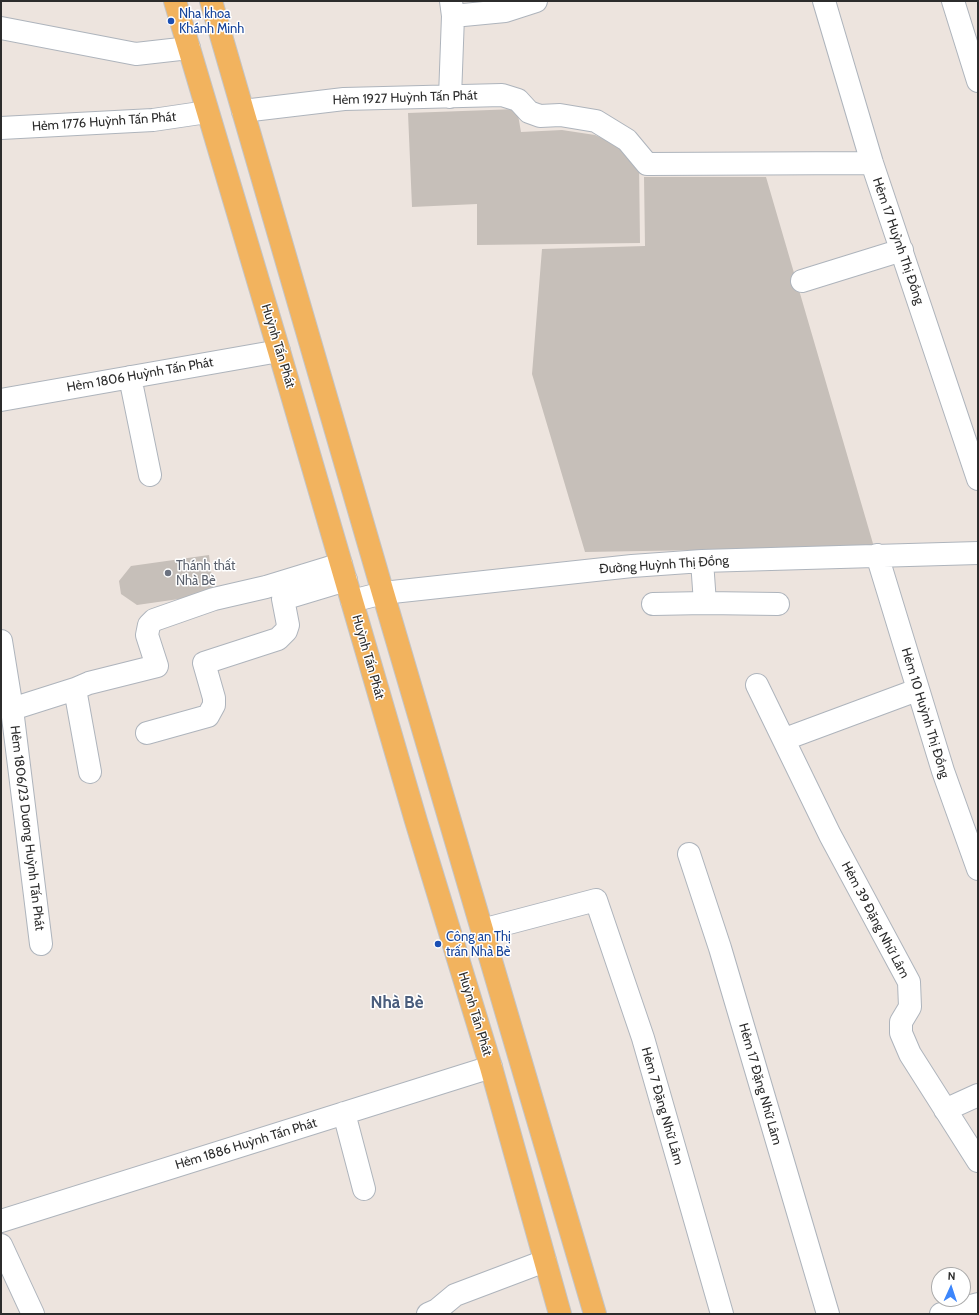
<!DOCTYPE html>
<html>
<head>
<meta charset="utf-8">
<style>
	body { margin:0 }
	#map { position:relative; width:979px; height:1315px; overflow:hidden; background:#ede4de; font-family:Cabin,sans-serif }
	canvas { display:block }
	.frame { position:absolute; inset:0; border:2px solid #2c2c2c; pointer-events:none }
	.north { position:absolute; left:931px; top:1267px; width:40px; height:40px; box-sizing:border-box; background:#fff; border:1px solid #ababab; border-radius:50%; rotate:3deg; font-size:11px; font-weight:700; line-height:16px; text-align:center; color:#2c2c2c }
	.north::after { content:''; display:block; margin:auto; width:14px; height:18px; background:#3d86fb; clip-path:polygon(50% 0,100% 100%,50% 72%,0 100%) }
</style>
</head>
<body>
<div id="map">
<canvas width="979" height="1315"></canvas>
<div class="frame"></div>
<div class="north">N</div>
</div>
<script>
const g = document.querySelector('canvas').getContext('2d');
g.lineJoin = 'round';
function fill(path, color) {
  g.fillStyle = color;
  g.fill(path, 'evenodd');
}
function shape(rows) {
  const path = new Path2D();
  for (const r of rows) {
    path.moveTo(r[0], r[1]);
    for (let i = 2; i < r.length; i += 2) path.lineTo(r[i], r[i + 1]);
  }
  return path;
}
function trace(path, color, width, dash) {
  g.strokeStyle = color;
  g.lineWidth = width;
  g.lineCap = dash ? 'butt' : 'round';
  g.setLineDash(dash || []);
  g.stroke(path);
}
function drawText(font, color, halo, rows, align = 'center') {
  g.font = font + ' Cabin,sans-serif';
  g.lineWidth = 3;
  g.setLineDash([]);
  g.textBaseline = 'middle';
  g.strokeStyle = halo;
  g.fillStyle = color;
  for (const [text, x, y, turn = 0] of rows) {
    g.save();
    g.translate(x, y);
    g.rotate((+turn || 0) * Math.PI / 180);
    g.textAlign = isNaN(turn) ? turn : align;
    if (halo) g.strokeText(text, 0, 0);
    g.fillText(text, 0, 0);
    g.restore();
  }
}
fill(shape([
	[517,109,521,132,562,130,595,135,624,148,639,162,640,243,477,245,477,204,412,207,408,113],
	[644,177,766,177,874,547,585,552,532,374,542,249,645,246],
	[209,555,214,594,137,605,121,594,119,581,131,566]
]), '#c6bfb9');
const minor = shape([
	[824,1,872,163,978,479],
	[953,1,978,81],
	[453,16,505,11,536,1],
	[1,28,136,54,189,48],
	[450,97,453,16,451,1],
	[243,111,344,99,502,95,518,100,529,112,540,116,560,115,596,121,627,140,647,164,872,163],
	[1,128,153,120,207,112],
	[802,281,902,250],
	[130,377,150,475],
	[1,400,279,351],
	[877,555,943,771,978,869],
	[702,561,705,603,778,604],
	[352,601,383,593,632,566,702,561,978,553],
	[653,604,705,603],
	[1,641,12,709,41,944],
	[757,685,830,835,909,982,910,1007,901,1022,901,1033,910,1054,978,1161],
	[75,689,89,683,157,666,147,635,149,625,154,620,214,599,266,587,341,564],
	[12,709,75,689,90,772],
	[147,733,208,716,214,705,214,698,204,663,278,639,286,631,288,625,283,599,346,580],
	[785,739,917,690],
	[689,854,720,948,828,1314],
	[482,930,596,900,643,1038,722,1314],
	[945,1110,978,1095],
	[344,1113,364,1189],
	[1,1221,491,1067],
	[1,1245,33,1314],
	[428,1314,437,1310,455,1295,545,1261],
	[941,1314,978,1304]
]);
const major = shape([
	[175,1,279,351,416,821,491,1067,560,1314],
	[211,1,383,593,595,1314]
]);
trace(minor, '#aeb4bc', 24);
trace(major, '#c4c4c4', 24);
trace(minor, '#fff', 22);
trace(major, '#f2b35e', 22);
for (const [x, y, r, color] of [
	[171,21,4,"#1a4fb4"],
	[168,573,4,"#6b7280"],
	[438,944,4,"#1a4fb4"]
]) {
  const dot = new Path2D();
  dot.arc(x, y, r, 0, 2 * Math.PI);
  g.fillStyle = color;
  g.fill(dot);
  trace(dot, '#fff', 1.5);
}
drawText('13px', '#164399', '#fff', [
	["Nha khoa",179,14],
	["Khánh Minh",179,29],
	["Công an Thị",446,937],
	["trấn Nhà Bè",446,952]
], 'left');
drawText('13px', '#2c2c2c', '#fff', [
	["Hẻm 1927 Huỳnh Tấn Phát",405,98,-2],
	["Hẻm 1776 Huỳnh Tấn Phát",104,122,-4],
	["Hẻm 17 Huỳnh Thị Đồng",898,241,71],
	["Huỳnh Tấn Phát",278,346,73],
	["Hẻm 1806 Huỳnh Tấn Phát",140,375,-10],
	["Đường Huỳnh Thị Đồng",664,565,-4],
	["Huỳnh Tấn Phát",368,657,74],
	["Hẻm 10 Huỳnh Thị Đồng",925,713,73],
	["Hẻm 1806/23 Dương Huỳnh Tấn Phát",27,828,83],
	["Hẻm 39 Đặng Nhữ Lâm",875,920,62],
	["Huỳnh Tấn Phát",475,1014,73],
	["Hẻm 17 Đặng Nhữ Lâm",760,1084,74],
	["Hẻm 7 Đặng Nhữ Lâm",662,1106,74],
	["Hẻm 1886 Huỳnh Tấn Phát",246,1144,-17]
]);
drawText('13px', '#5b616d', '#fff', [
	["Thánh thất",176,566],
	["Nhà Bè",176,581]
], 'left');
drawText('bold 17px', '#4b5e7d', '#fff', [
	["Nhà Bè",397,1003]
]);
</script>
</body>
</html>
